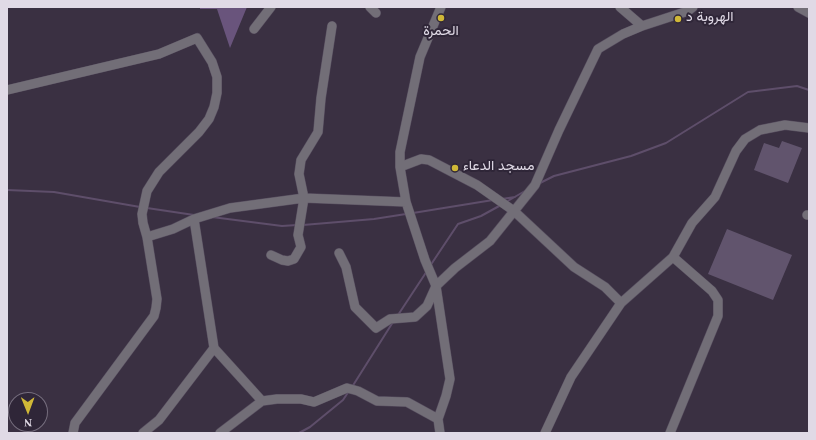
<!DOCTYPE html>
<html>
<head>
<meta charset="utf-8">
<style>
	body { margin:0 }
	#map { position:relative; width:816px; height:440px; overflow:hidden; background:#3a3042; font-family:Georgia,serif }
	canvas { display:block }
	.frame { position:absolute; inset:0; border:8px solid #e0dae6; pointer-events:none }
	.north { position:absolute; left:8px; top:392px; width:40px; height:40px; box-sizing:border-box; background:#2f2638; border:1px solid #766e7e; border-radius:50%; rotate:179deg; font-size:11px; font-weight:700; line-height:16px; text-align:center; color:#e0dae6 }
	.north::after { content:''; display:block; margin:auto; width:14px; height:18px; background:#d0b837; clip-path:polygon(50% 0,100% 100%,50% 72%,0 100%) }
</style>
</head>
<body>
<div id="map">
<canvas width="816" height="440"></canvas>
<div class="frame"></div>
<div class="north">N</div>
</div>
<script>
const g = document.querySelector('canvas').getContext('2d');
g.lineJoin = 'round';
function fill(path, color) {
  g.fillStyle = color;
  g.fill(path, 'evenodd');
}
function shape(rows) {
  const path = new Path2D();
  for (const r of rows) {
    path.moveTo(r[0], r[1]);
    for (let i = 2; i < r.length; i += 2) path.lineTo(r[i], r[i + 1]);
  }
  return path;
}
function trace(path, color, width, dash) {
  g.strokeStyle = color;
  g.lineWidth = width;
  g.lineCap = dash ? 'butt' : 'round';
  g.setLineDash(dash || []);
  g.stroke(path);
}
function drawText(font, color, halo, rows, align = 'center') {
  g.font = font + ' Georgia,Vazirmatn,serif';
  g.lineWidth = 4;
  g.setLineDash([]);
  g.textBaseline = 'middle';
  g.strokeStyle = halo;
  g.fillStyle = color;
  for (const [text, x, y, turn = 0] of rows) {
    g.save();
    g.translate(x, y);
    g.rotate((+turn || 0) * Math.PI / 180);
    g.textAlign = isNaN(turn) ? turn : align;
    if (halo) g.strokeText(text, 0, 0);
    g.fillText(text, 0, 0);
    g.restore();
  }
}
fill(shape([
	[782,141,802,148,788,183,754,170,764,143,779,148],
	[727,229,792,255,773,300,708,274]
]), '#61546d');
fill(shape([
	[200,7,247,7,230,48,217,9,200,9]
]), '#69547c');
trace(shape([
	[540,183,554,176,631,156,666,143,748,92,797,86,809,90],
	[7,190,54,192,140,207],
	[502,199,515,197],
	[506,202,525,191],
	[147,208,194,215],
	[413,213,493,200],
	[212,217,282,226,297,225],
	[303,225,374,219,406,214],
	[430,266,458,224,481,216,501,205],
	[398,315,427,271],
	[352,387,393,322],
	[299,433,310,427,343,400,349,391]
]), '#5e4e6a', 2);
const minor = shape([
	[370,7,376,13],
	[620,7,642,26],
	[798,7,809,13],
	[254,29,271,7],
	[7,90,159,54,197,38,212,62,217,77,217,93,214,107,209,119,199,132,159,172,147,191,142,214,143,223,147,237,157,299,156,308,154,316,75,423,73,433],
	[400,167,421,159,429,160,477,185,514,211,574,267,605,287,621,303],
	[807,215,809,215],
	[194,219,214,348,262,401],
	[147,237,173,229,194,219,230,208,304,198,406,202],
	[339,253,346,267,355,307,376,328,390,319,415,317,427,306,436,286,455,268,490,241,535,185,559,130,598,49,623,34,642,26,688,11,693,7],
	[271,255,282,260,288,261,294,259,301,247,298,235,304,198,299,174,301,160,318,132,321,98,332,26],
	[143,433,159,420,214,348],
	[220,433,262,401,277,399,301,399,314,402,347,388,358,391,377,401,407,402,438,419],
	[440,433,438,419,446,396,450,379,436,286,425,260,406,202,400,167,400,152,420,57,441,7],
	[545,433,571,377,621,303,673,257,692,223,715,197,736,151,745,139,760,130,785,125,809,128],
	[670,433,718,316,718,300,712,291,673,257]
]);
trace(minor, '#584f60', 10);
trace(minor, '#726e77', 9);
for (const [x, y, r, color] of [
	[441,18,4,"#d0b837"],
	[678,19,4,"#d0b837"],
	[455,168,4,"#d0b837"]
]) {
  const dot = new Path2D();
  dot.arc(x, y, r, 0, 2 * Math.PI);
  g.fillStyle = color;
  g.fill(dot);
  trace(dot, '#2f2638', 1.5);
}
drawText('14px', '#e0dae6', '#2f2638', [
	["الهروبة د",686,19],
	["الحمرة",441,33,"center"],
	["مسجد الدعاء",463,168]
], 'left');
</script>
</body>
</html>
